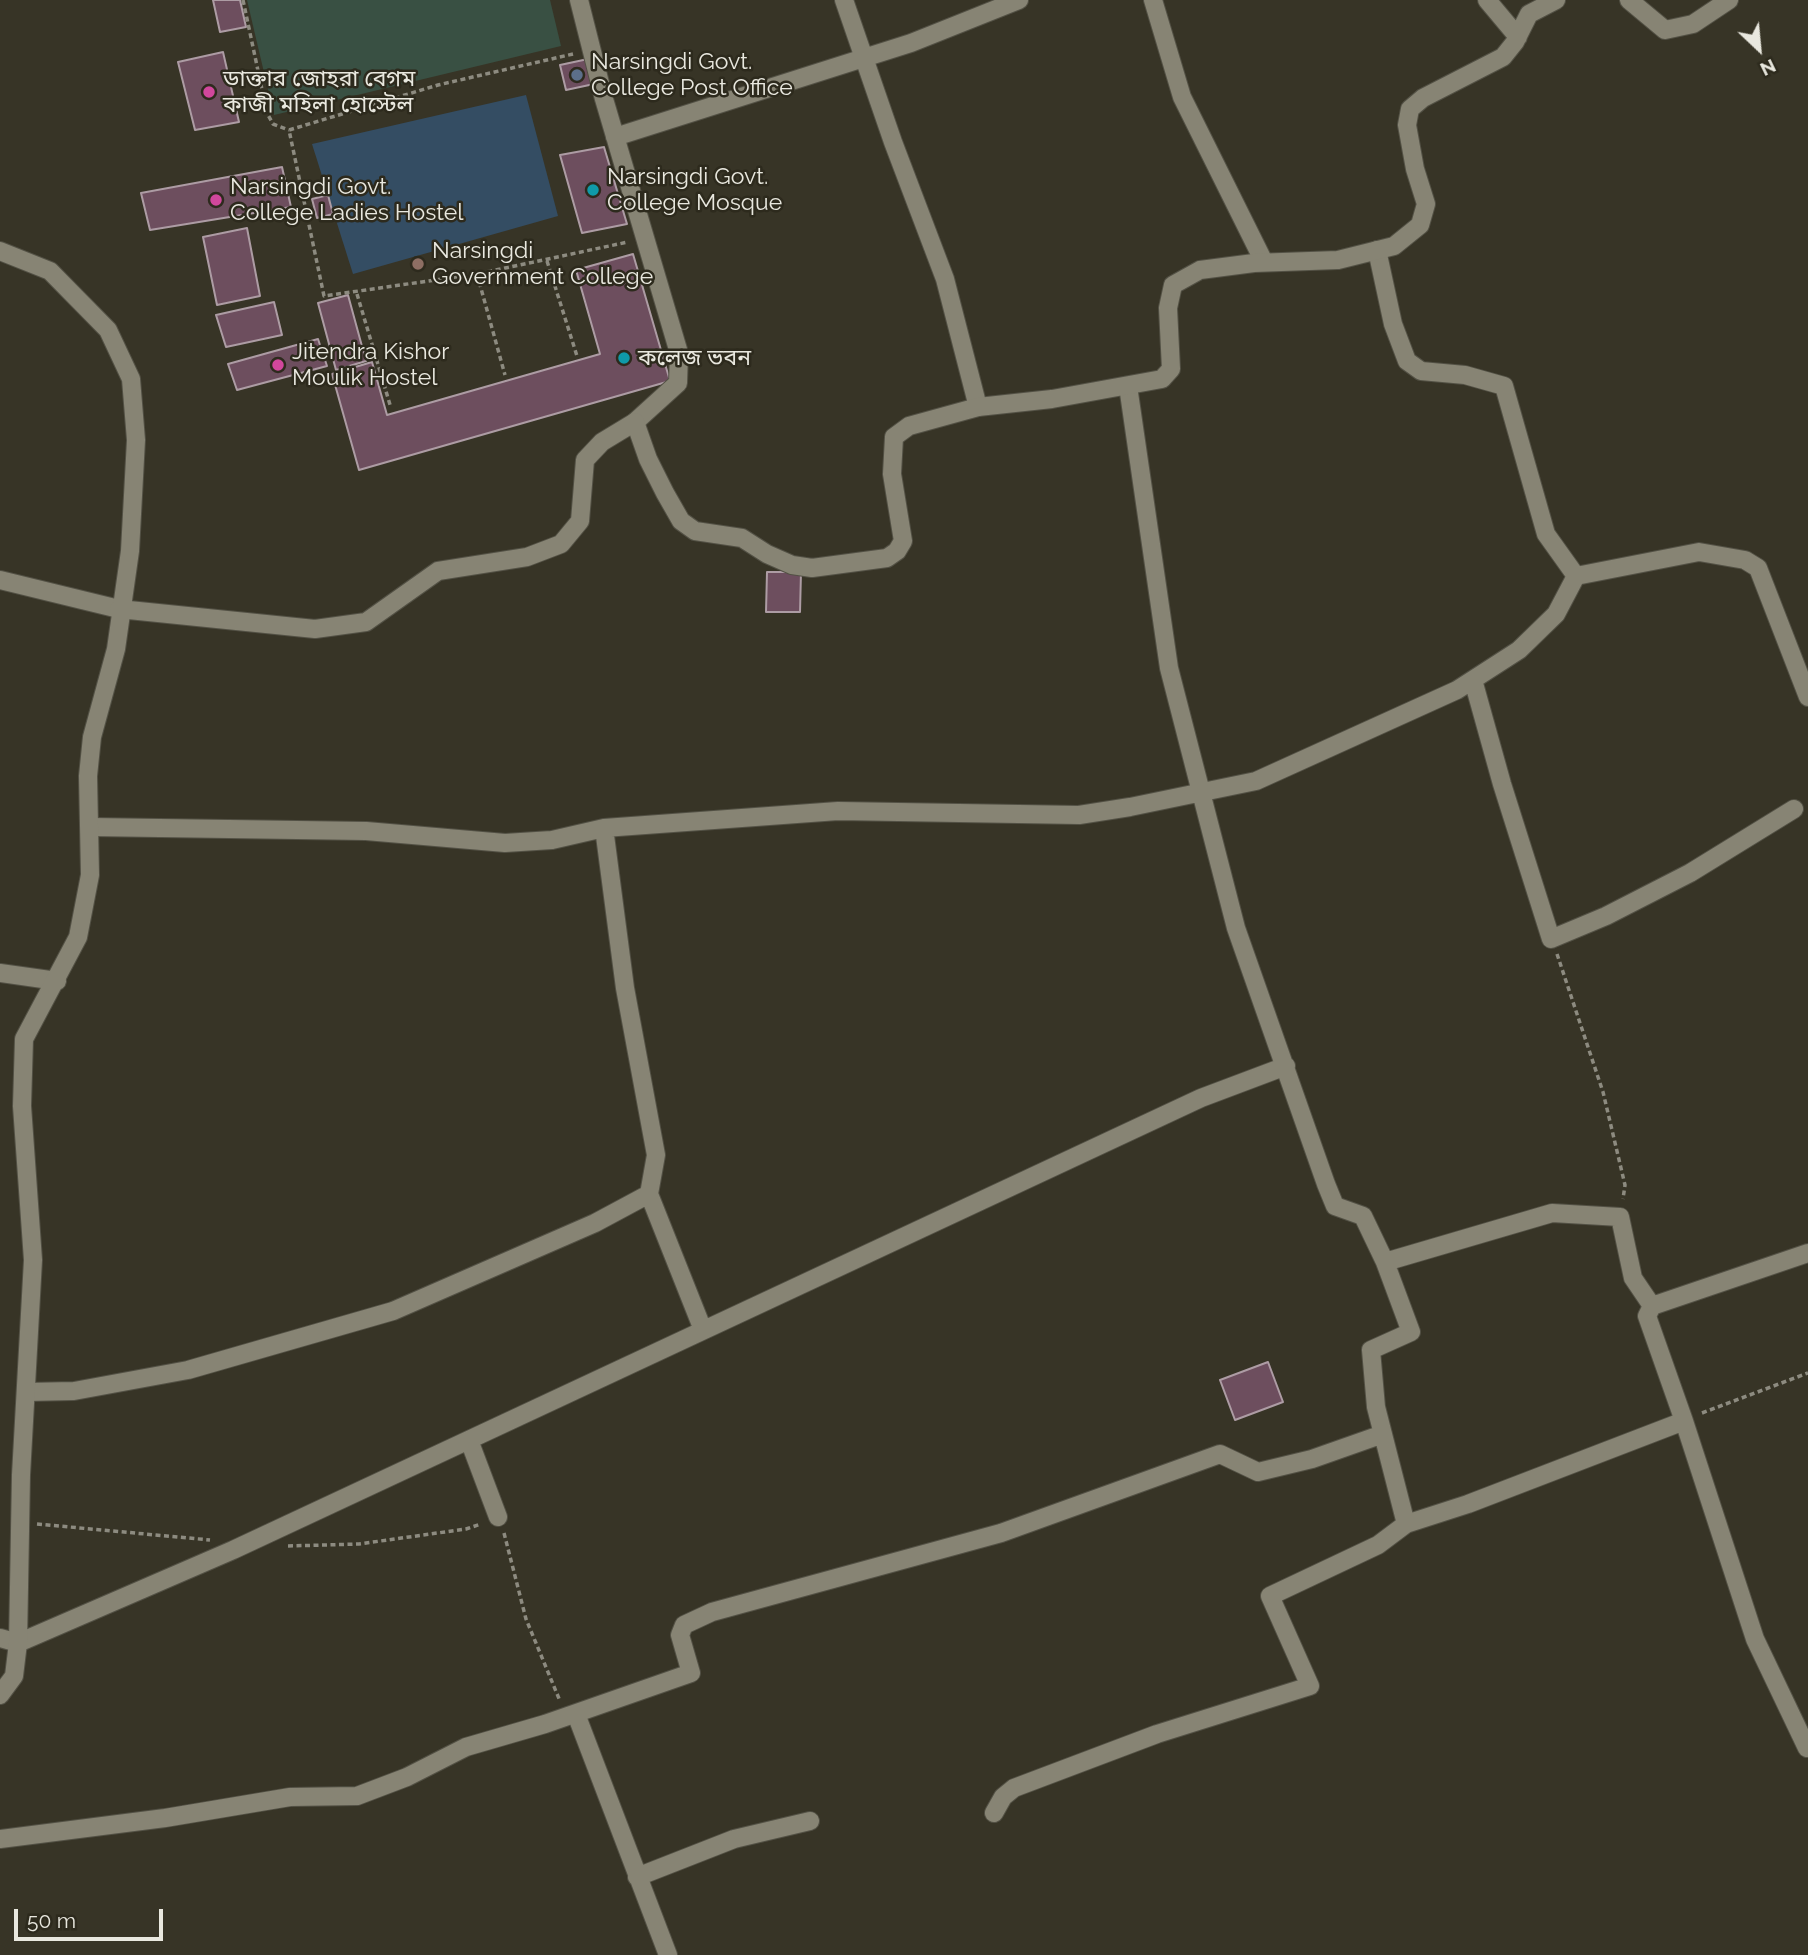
<!DOCTYPE html>
<html>
<head>
<meta charset="utf-8">
<style>
	body { margin:0 }
	#map { position:relative; width:1808px; height:1955px; overflow:hidden; background:#373426; font-family:Raleway,sans-serif }
	canvas { display:block }
	.north { position:absolute; left:1724px; top:14px; width:70px; height:70px; -webkit-text-stroke:5px #2d2a1d; paint-order:stroke; rotate:154deg; font-size:19px; font-weight:700; line-height:28px; text-align:center; color:#e9e8df }
	.north::after { content:''; display:block; margin:auto; width:24px; height:32px; background:#e9e8df; clip-path:polygon(50% 0,100% 100%,50% 72%,0 100%) }
	.scale { position:absolute; left:14px; top:1909px; width:149px; height:32px; box-sizing:border-box; border:4px solid #e9e8df; border-top:0; padding-left:9px; font-size:21px; line-height:24px; white-space:nowrap; color:#e9e8df; -webkit-text-stroke:5px #2d2a1d; paint-order:stroke }
</style>
</head>
<body>
<div id="map">
<canvas width="1808" height="1955"></canvas>
<div class="north">N</div>
<div class="scale">50 m</div>
</div>
<script>
const g = document.querySelector('canvas').getContext('2d');
g.lineJoin = 'round';
function fill(path, color) {
  g.fillStyle = color;
  g.fill(path, 'evenodd');
}
function shape(rows) {
  const path = new Path2D();
  for (const r of rows) {
    path.moveTo(r[0], r[1]);
    for (let i = 2; i < r.length; i += 2) path.lineTo(r[i], r[i + 1]);
  }
  return path;
}
function trace(path, color, width, dash) {
  g.strokeStyle = color;
  g.lineWidth = width;
  g.lineCap = dash ? 'butt' : 'round';
  g.setLineDash(dash || []);
  g.stroke(path);
}
function drawText(font, color, halo, rows, align = 'center') {
  g.font = font + ' Raleway,"Noto Sans Bengali",sans-serif';
  g.lineWidth = 5;
  g.setLineDash([]);
  g.textBaseline = 'middle';
  g.strokeStyle = halo;
  g.fillStyle = color;
  for (const [text, x, y, turn = 0] of rows) {
    g.save();
    g.translate(x, y);
    g.rotate((+turn || 0) * Math.PI / 180);
    g.textAlign = isNaN(turn) ? turn : align;
    if (halo) g.strokeText(text, 0, 0);
    g.fillText(text, 0, 0);
    g.restore();
  }
}
fill(shape([
	[247,0,550,0,561,46,274,115]
]), '#395043');
fill(shape([
	[526,95,558,216,353,274,312,144]
]), '#344d63');
const building = shape([
	[213,0,240,0,246,27,220,32,213,0],
	[223,52,239,122,195,130,178,62,223,52],
	[588,59,594,84,566,90,560,65,588,59],
	[604,147,627,224,582,233,560,155,604,147],
	[282,167,291,207,150,230,141,193,282,167],
	[328,195,333,214,317,218,312,199,328,195],
	[247,228,260,296,217,305,203,237,247,228],
	[633,254,670,381,359,470,332,374,372,362,387,415,600,354,576,270,633,254],
	[348,295,366,361,336,370,318,303,348,295],
	[274,302,282,335,226,347,216,315,274,302],
	[318,339,327,366,237,390,228,364,318,339],
	[767,572,801,572,800,612,766,612,767,572],
	[1268,1362,1283,1402,1235,1420,1220,1380,1268,1362]
]);
fill(building, '#6d4e5e');
trace(building, '#ad9ca4', 2);
const minor = shape([
	[579,0,604,99,679,353,678,383,635,422],
	[844,0,893,142,945,279,978,407],
	[1153,0,1182,97,1264,262],
	[615,137,911,43,1019,0],
	[1377,250,1393,324,1407,361,1421,371,1465,375,1504,386,1546,534,1576,576,1699,552,1745,560,1758,568,1808,697],
	[1128,386,1169,668,1236,928,1326,1184,1335,1206,1363,1216,1385,1262,1411,1332,1371,1350,1376,1407,1406,1524],
	[0,580,119,609],
	[1473,680,1502,784,1551,939,1606,916,1690,873,1794,809],
	[91,827,366,831,505,843,552,840,604,828,838,811,1079,815,1130,807,1256,781,1457,690,1519,650,1556,614,1576,576],
	[0,973,57,981],
	[649,1194,703,1330],
	[1385,1262,1552,1213,1620,1217,1633,1278,1652,1306],
	[26,1392,74,1391,188,1370,393,1311,595,1223,649,1194,656,1155,625,988,604,828],
	[1684,1421,1755,1639,1807,1748],
	[469,1440,498,1517],
	[0,1638,18,1643,233,1550,1201,1098,1286,1066],
	[576,1714,668,1955],
	[994,1813,1003,1797,1014,1788,1157,1734,1310,1686,1270,1596,1378,1545,1406,1524,1468,1504,1684,1421,1647,1316,1652,1306,1808,1253],
	[0,1839,165,1818,290,1797,357,1796,407,1777,466,1747,545,1724,691,1673,680,1635,684,1625,712,1612,1001,1533,1220,1454,1258,1472,1312,1459,1383,1434],
	[637,1877,734,1839,810,1821]
]);
const tertiary = shape([
	[1487,0,1518,37],
	[1629,0,1665,30,1693,24,1729,0],
	[0,251,50,271,108,330,131,379,136,440,130,551,116,649,92,737,88,776,90,875,78,937,24,1039,22,1106,33,1260,21,1475,18,1643,14,1676,0,1695],
	[119,609,315,629,366,622,438,571,527,557,561,544,580,521,585,460,602,442,635,422,648,459,665,493,681,521,695,531,742,538,767,554,792,565,812,568,887,558,897,551,903,541,892,474,894,437,909,426,978,407,1052,399,1162,379,1171,369,1168,308,1173,285,1200,270,1254,263,1338,260,1394,246,1420,225,1426,204,1415,169,1407,125,1410,109,1423,98,1503,57,1515,42,1529,14,1556,0]
]);
trace(minor, '#535145', 20);
trace(tertiary, '#535145', 20);
trace(shape([
	[243,0,267,113,273,124,289,130],
	[573,54,438,85,289,130,324,296,477,274,628,242],
	[547,261,577,356],
	[477,274,505,375],
	[357,294,391,408],
	[1557,954,1603,1092,1625,1185,1623,1199],
	[1702,1413,1808,1373],
	[37,1524,210,1540],
	[504,1533,526,1619,560,1701],
	[288,1546,359,1544,466,1529,481,1524]
]), '#8d8b80', 3.5, [5, 3.5]);
trace(minor, '#878474', 18);
trace(tertiary, '#878474', 18);
for (const [x, y, r, color] of [
	[577,75,7,"#5c6f8a"],
	[209,92,7,"#d1479c"],
	[593,190,7,"#0f9aa8"],
	[216,200,7,"#d1479c"],
	[418,264,7,"#8d6e63"],
	[624,358,7,"#0f9aa8"],
	[278,365,7,"#d1479c"]
]) {
  const dot = new Path2D();
  dot.arc(x, y, r, 0, 2 * Math.PI);
  g.fillStyle = color;
  g.fill(dot);
  trace(dot, '#2d2a1d', 2.5);
}
drawText('23px', '#e9e8df', '#2d2a1d', [
	["Narsingdi Govt.",591,62],
	["College Post Office",591,88],
	["ডাক্তার জোহরা বেগম",223,79],
	["কাজী মহিলা হোস্টেল",223,105],
	["Narsingdi Govt.",607,177],
	["College Mosque",607,203],
	["Narsingdi Govt.",230,187],
	["College Ladies Hostel",230,213],
	["Narsingdi",432,251],
	["Government College",432,277],
	["Jitendra Kishor",292,352],
	["Moulik Hostel",292,378],
	["কলেজ ভবন",638,358]
], 'left');
</script>
</body>
</html>
